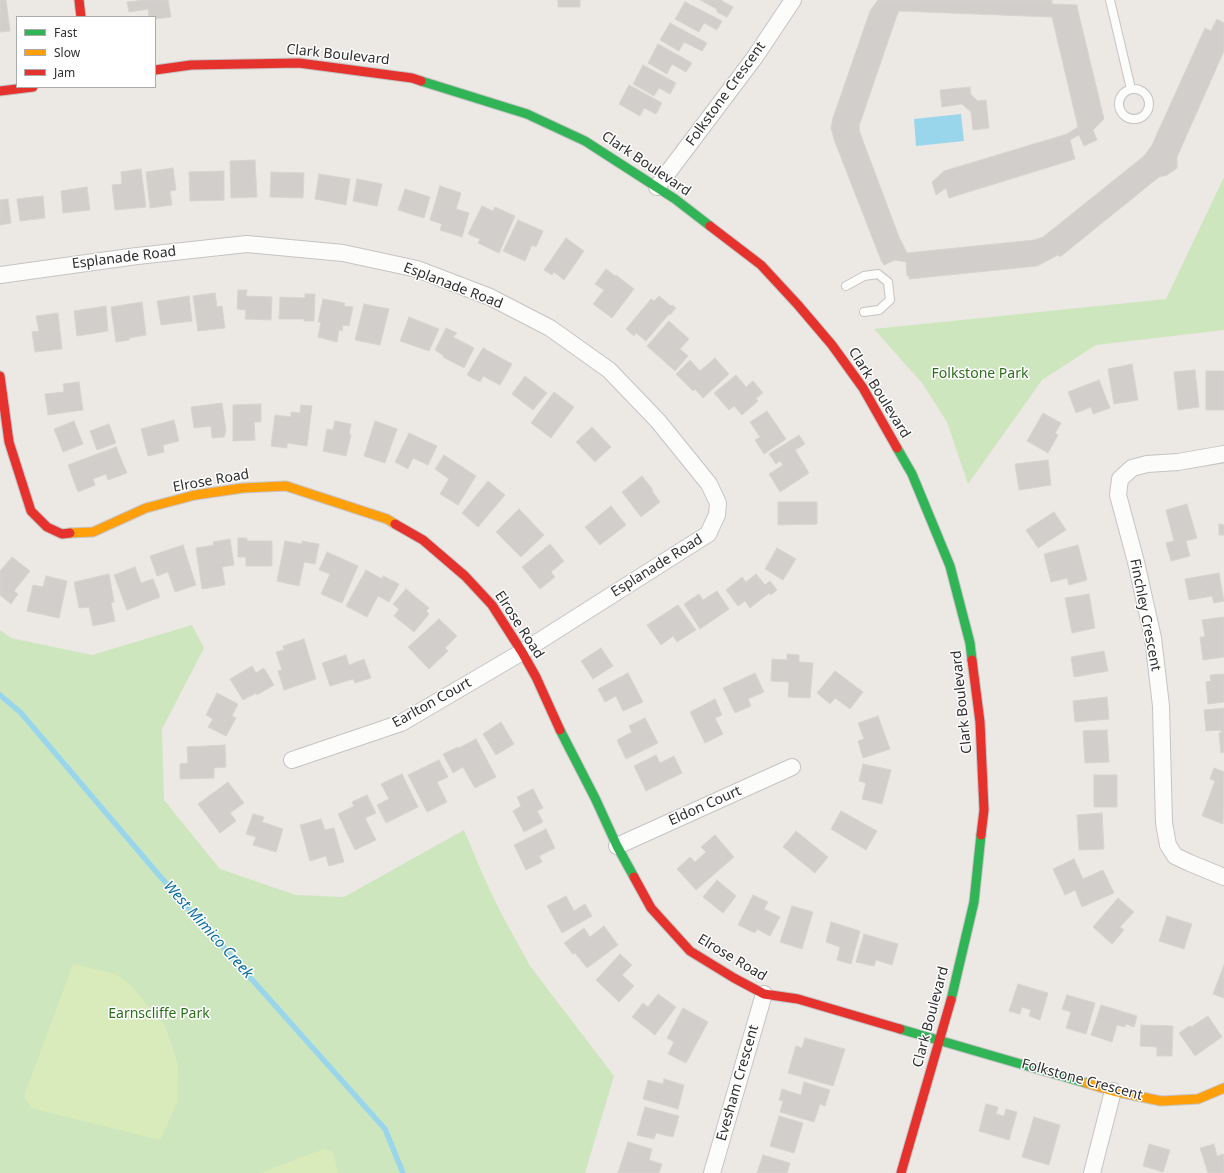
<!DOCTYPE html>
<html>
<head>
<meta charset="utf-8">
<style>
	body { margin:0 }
	#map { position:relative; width:1224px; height:1173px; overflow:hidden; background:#ece8e4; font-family:"Noto Sans",sans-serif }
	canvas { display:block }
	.legend { position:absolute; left:16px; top:16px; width:140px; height:72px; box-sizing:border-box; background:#fff; border:1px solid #ababab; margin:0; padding:5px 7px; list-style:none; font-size:12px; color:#2e2e2e }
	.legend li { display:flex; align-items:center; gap:8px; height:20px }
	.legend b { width:20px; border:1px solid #ababab }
</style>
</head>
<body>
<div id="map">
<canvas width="1224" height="1173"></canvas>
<ul class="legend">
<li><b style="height:5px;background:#30b455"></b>Fast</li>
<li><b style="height:5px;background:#ff9f0a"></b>Slow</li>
<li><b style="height:5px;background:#e5322d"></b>Jam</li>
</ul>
</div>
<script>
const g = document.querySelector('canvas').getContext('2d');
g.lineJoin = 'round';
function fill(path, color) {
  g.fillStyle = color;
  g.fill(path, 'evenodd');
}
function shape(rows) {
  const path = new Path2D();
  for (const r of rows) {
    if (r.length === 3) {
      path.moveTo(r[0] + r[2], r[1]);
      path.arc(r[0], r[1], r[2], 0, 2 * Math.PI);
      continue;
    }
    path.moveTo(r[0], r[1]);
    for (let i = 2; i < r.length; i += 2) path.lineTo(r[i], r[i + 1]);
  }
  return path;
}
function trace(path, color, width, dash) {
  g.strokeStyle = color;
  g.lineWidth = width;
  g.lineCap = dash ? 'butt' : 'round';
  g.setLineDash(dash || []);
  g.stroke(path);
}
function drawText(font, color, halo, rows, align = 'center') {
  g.font = font + ' "Noto Sans",sans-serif';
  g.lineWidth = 3;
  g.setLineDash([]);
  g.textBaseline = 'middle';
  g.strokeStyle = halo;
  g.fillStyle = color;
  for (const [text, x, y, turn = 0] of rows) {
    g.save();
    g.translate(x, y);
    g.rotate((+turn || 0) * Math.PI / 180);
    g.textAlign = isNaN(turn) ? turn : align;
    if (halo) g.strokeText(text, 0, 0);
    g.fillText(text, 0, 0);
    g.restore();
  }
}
fill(shape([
	[1224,177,1224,330,1096,345,1042,380,968,484,947,422,922,383,874,329,1166,299],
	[192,625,204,648,162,729,164,800,220,869,296,895,344,897,464,830,482,873,500,911,530,966,614,1076,585,1173,0,1173,0,630,11,638,92,655]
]), '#cee6be');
fill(shape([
	[73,964,116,974,131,985,165,1026,178,1064,177,1103,160,1140,31,1108,24,1096],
	[324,1149,333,1152,338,1173,260,1173]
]), '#d9eabb');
fill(shape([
	[961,114,964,141,916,146,914,119]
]), '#99d6ec');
trace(shape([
	[0,695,21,713,158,874,385,1129,403,1173]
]), '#99d6ec', 5.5);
const building = shape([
	[0,0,6,0,10,31,0,32,0,0],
	[145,0,168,0,171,17,155,19,155,17,149,17,148,9,129,12,127,2,145,0],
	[558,0,580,0,580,7,558,7,558,0],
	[700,0,722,0,722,1,733,7,727,17,717,12,717,9,700,0],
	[878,0,1052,0,1052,4,1077,5,1078,11,1104,119,1093,130,1097,140,1084,146,1079,135,1070,140,1075,159,949,198,946,188,936,195,932,182,944,171,1067,134,1078,127,1052,17,899,11,896,18,859,126,860,133,899,237,907,253,1034,240,1043,237,1144,156,1152,145,1205,28,1211,31,1217,19,1224,23,1224,51,1177,157,1177,168,1167,175,1159,177,1060,257,1058,255,1037,266,909,279,909,275,907,276,906,262,895,260,884,265,881,260,835,142,831,128,833,118,870,11,878,0],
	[685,2,722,21,717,30,704,23,699,32,675,19,685,2],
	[670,23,707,43,702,51,684,42,679,51,660,40,670,23],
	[658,44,692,63,686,72,672,64,667,74,648,63,658,44],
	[643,65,676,83,670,94,659,88,654,96,633,84,643,65],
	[629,85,662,103,656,114,644,108,640,116,619,104,629,85],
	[970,87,971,95,978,101,986,100,989,128,973,130,971,112,962,104,942,107,940,90,970,87],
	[255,160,257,197,231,198,230,161,255,160],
	[173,168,176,190,170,191,172,205,150,208,146,172,173,168],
	[141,169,146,207,115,210,112,185,122,184,121,172,141,169],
	[224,171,224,200,190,201,189,172,224,171],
	[271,172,304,173,303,198,270,197,271,172],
	[319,174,350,179,346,205,315,199,319,174],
	[357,179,382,184,377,206,353,201,357,179],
	[440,186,461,193,456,209,469,213,462,237,440,230,442,224,430,220,440,186],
	[87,187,90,210,63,213,61,191,87,187],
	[405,189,430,197,424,218,398,210,405,189],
	[43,196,45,218,20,221,17,199,43,196],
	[8,199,11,223,0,225,0,200,8,199],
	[482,206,493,211,495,207,515,216,499,253,478,243,480,239,468,234,482,206],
	[518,220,543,231,536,247,532,245,525,261,503,251,518,220],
	[566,238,584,251,564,280,554,272,552,275,544,270,566,238],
	[606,269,615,276,616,275,634,289,612,318,593,304,604,290,595,284,606,269],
	[238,290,247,290,246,296,272,297,271,320,245,319,246,310,237,309,238,290],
	[215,293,217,307,222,306,225,328,198,331,193,296,215,293],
	[305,294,315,294,314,321,304,321,304,319,279,319,280,297,305,298,305,294],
	[189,296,192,321,161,325,157,301,189,296],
	[659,296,671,306,672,305,676,308,670,315,669,314,646,341,636,333,634,336,626,329,651,299,654,301,659,296],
	[323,299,345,303,344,306,353,307,349,326,343,325,342,331,339,330,337,342,318,337,321,322,318,322,323,299],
	[142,302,146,335,129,338,129,340,116,342,111,307,142,302],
	[364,304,389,309,380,345,355,340,364,304],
	[106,306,108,331,77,336,74,311,106,306],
	[58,313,62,349,35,352,32,332,39,331,36,316,58,313],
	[409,317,439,329,429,351,400,341,409,317],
	[669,321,689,339,680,349,688,356,675,371,647,346,669,321],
	[446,328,457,333,453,337,474,348,464,368,443,357,444,356,435,350,446,328],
	[483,348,512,364,500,385,483,376,480,382,467,375,483,348],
	[715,358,729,374,703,398,695,389,693,391,676,374,690,360,700,371,715,358],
	[1132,364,1138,400,1114,404,1108,369,1132,364],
	[1195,370,1199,407,1178,410,1174,372,1195,370],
	[1206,371,1224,371,1224,410,1206,410,1206,371],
	[736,375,746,387,753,381,763,393,756,398,758,401,742,415,734,406,729,410,714,393,736,375],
	[525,376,547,393,533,410,512,394,525,376],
	[1099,380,1110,408,1093,414,1091,407,1076,413,1068,392,1099,380],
	[79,382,83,410,48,415,45,394,64,392,63,384,79,382],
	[554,392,574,407,551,438,531,423,554,392],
	[222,403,226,431,224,437,212,438,211,426,194,428,191,407,222,403],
	[261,404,261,422,254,422,255,440,233,441,233,405,261,404],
	[301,405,312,406,307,446,287,443,287,448,271,446,275,415,291,417,291,412,300,413,301,405],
	[767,411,786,439,764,454,755,440,760,437,750,422,767,411],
	[1043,413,1061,423,1055,433,1058,435,1048,453,1027,441,1043,413],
	[174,420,179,441,163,445,164,452,148,456,141,429,174,420],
	[74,421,83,444,63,452,54,429,74,421],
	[335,421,351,424,349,434,351,435,346,456,323,451,327,429,333,430,335,421],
	[375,421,397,429,385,463,364,456,375,421],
	[109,424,116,443,97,450,90,431,109,424],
	[592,427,611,447,595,462,576,442,592,427],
	[409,433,437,446,428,465,413,458,408,469,395,462,409,433],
	[799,435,805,444,795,450,809,473,780,492,769,474,783,465,780,461,776,464,769,454,799,435],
	[116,447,127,473,108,480,106,474,93,479,95,485,78,492,68,465,116,447],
	[444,455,476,476,458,505,440,494,449,479,435,469,444,455],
	[1048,460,1051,485,1019,490,1015,464,1048,460],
	[642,476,653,490,652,491,660,502,641,517,622,492,642,476],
	[488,481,505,495,478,527,462,513,488,481],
	[778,502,817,502,817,524,778,525,778,502],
	[1187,504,1197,538,1186,541,1190,556,1171,561,1166,543,1174,541,1166,510,1187,504],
	[611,506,626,525,600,545,585,527,611,506],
	[519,509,544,535,521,557,496,532,519,509],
	[1054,512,1066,530,1038,548,1026,530,1054,512],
	[1219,524,1224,525,1224,535,1219,535,1219,524],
	[238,538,247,538,247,541,272,541,272,566,246,566,246,557,238,557,238,538],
	[230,539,234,565,222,567,225,585,202,589,196,548,214,545,213,542,230,539],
	[285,541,302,544,302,541,319,544,315,564,304,562,299,586,277,581,285,541],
	[550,544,564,561,551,572,555,577,540,589,522,567,550,544],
	[183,545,196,585,175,592,168,572,157,576,150,556,183,545],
	[1078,545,1087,580,1069,585,1067,578,1051,582,1044,554,1078,545],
	[777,548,796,559,783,580,765,569,777,548],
	[327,552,358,566,342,603,321,594,330,574,319,570,327,552],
	[12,557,30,571,14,591,18,594,11,604,0,595,0,570,1,570,12,557],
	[135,567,141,583,153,579,160,597,127,610,114,575,135,567],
	[366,570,382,579,383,576,399,584,389,602,378,596,367,617,346,606,366,570],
	[1219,573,1224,601,1214,603,1212,596,1189,600,1185,579,1219,573],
	[109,574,114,602,111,603,115,621,93,626,89,607,79,608,74,582,109,574],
	[756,574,765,585,770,581,777,590,771,595,769,593,750,608,745,601,738,606,726,590,742,577,746,582,756,574],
	[46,576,67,581,59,618,27,611,33,585,43,587,46,576],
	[406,589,429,608,426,611,429,614,414,632,394,616,399,609,393,604,406,589],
	[717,591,729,609,700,629,684,604,699,594,703,600,717,591],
	[1089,594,1095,628,1072,633,1065,598,1089,594],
	[678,605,696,630,677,642,673,636,661,645,647,625,678,605],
	[1224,617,1224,657,1203,660,1200,637,1205,637,1202,620,1224,617],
	[439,619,457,636,445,648,448,651,429,669,408,647,439,619],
	[304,639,316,679,284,690,278,671,282,670,276,652,284,650,283,646,304,639],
	[601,648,613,666,593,679,581,661,601,648],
	[1104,651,1108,671,1074,677,1071,657,1104,651],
	[787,654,799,655,799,662,813,663,810,698,788,697,789,682,771,681,772,659,787,660,787,654],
	[346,655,349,665,364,659,371,678,355,683,353,679,330,686,322,663,346,655],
	[252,666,256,673,264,668,274,685,257,695,256,693,243,700,230,679,252,666],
	[835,671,863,692,850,709,835,698,830,704,817,693,835,671],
	[628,673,643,702,623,711,616,696,605,702,598,689,628,673],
	[755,673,764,692,748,699,751,706,735,713,723,688,755,673],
	[1224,674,1224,702,1208,704,1206,682,1211,681,1210,675,1224,674],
	[217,693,238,704,232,716,236,718,226,736,208,727,213,719,206,715,217,693],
	[1107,697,1109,719,1075,722,1073,701,1107,697],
	[715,699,722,715,715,718,723,734,705,743,690,712,715,699],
	[1224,708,1224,752,1221,753,1219,733,1221,733,1221,730,1206,731,1204,710,1224,708],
	[878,716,890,749,863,758,858,741,864,739,858,723,878,716],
	[645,718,658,743,626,759,617,740,632,732,629,726,645,718],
	[501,722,514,744,496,755,483,734,501,722],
	[1107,730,1109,762,1085,763,1083,731,1107,730],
	[476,739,496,777,475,788,463,767,453,773,443,754,458,747,459,748,476,739],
	[225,745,226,767,214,768,214,778,180,779,180,764,188,763,187,747,225,745],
	[656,755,660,763,674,756,682,773,646,791,634,766,656,755],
	[439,760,448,777,437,782,447,802,427,812,408,775,439,760],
	[863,764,891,770,882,804,862,799,866,783,859,781,863,764],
	[1214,768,1224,772,1223,824,1202,816,1215,781,1210,779,1214,768],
	[402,774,418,807,386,823,377,805,389,799,381,784,402,774],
	[1094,775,1117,775,1117,807,1094,807,1094,775],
	[228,782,244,803,230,813,236,821,220,833,198,804,228,782],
	[533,789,543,808,537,811,543,822,524,832,513,811,521,806,517,797,533,789],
	[367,795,376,813,365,818,376,840,355,850,338,814,354,806,352,802,367,795],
	[841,811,877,831,866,850,831,829,841,811],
	[1102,813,1104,849,1079,850,1077,815,1102,813],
	[253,814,264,817,262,822,283,829,276,852,253,845,256,837,246,834,253,814],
	[321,819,325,830,334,828,344,862,329,866,326,856,310,861,300,825,321,819],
	[546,829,555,848,539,856,542,862,526,870,514,845,546,829],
	[796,831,828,857,815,873,783,847,796,831],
	[715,835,734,857,696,890,677,869,690,857,695,862,706,852,701,847,715,835],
	[1074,859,1083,879,1103,870,1114,893,1082,907,1075,890,1065,895,1053,869,1074,859],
	[717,880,736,896,723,913,703,897,717,880],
	[753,895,768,902,764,909,780,917,770,936,757,929,755,933,738,925,753,895],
	[566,896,574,911,585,904,592,916,562,933,547,906,566,896],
	[1118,898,1134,912,1120,927,1124,930,1112,944,1093,927,1118,898],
	[792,906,813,912,802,949,780,942,792,906],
	[1167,916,1192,924,1184,949,1159,941,1167,916],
	[831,922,860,931,851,964,837,960,840,947,826,942,831,922],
	[604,926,618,945,587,968,575,953,573,954,564,943,584,928,590,937,604,926],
	[864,934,898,944,892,965,876,960,874,966,856,962,864,934],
	[620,954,632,965,622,975,634,986,619,1002,596,980,620,954],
	[1224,965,1224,998,1213,994,1224,965],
	[1018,984,1048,993,1040,1020,1029,1016,1031,1010,1022,1007,1020,1014,1009,1011,1018,984],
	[658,994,676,1007,655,1035,632,1017,643,1003,648,1007,658,994],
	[1067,995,1095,1003,1086,1034,1066,1028,1071,1012,1062,1009,1067,995],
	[1101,1005,1137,1016,1134,1027,1126,1024,1125,1027,1117,1025,1112,1042,1091,1035,1101,1005],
	[683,1008,708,1022,686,1063,668,1054,674,1042,667,1038,683,1008],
	[1208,1016,1222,1037,1195,1056,1179,1033,1189,1026,1191,1027,1208,1016],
	[1141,1025,1173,1026,1172,1056,1157,1056,1157,1047,1140,1046,1141,1025],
	[805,1038,845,1049,833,1086,788,1073,796,1046,802,1048,805,1038],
	[664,1079,684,1085,678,1109,643,1099,648,1080,663,1084,664,1079],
	[804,1082,830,1090,825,1106,820,1104,814,1122,780,1112,783,1101,779,1100,782,1089,801,1095,804,1082],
	[986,1104,998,1107,996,1114,1004,1116,1006,1109,1017,1112,1009,1140,979,1131,986,1104],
	[645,1107,679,1116,673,1137,656,1133,654,1139,637,1135,645,1107],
	[779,1116,803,1123,794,1153,770,1146,779,1116],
	[1034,1117,1060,1125,1049,1165,1022,1157,1034,1117],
	[628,1142,652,1149,649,1160,662,1164,659,1173,618,1173,628,1142],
	[1149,1144,1170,1150,1163,1172,1143,1166,1149,1144],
	[1214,1144,1217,1156,1224,1154,1224,1173,1208,1173,1200,1148,1214,1144],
	[763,1155,790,1163,787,1173,757,1173,763,1155]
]);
fill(building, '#d1cecb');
trace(building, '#d7d4d0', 1);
const lane = shape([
	[1110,0,1131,89],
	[1134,104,15],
	[846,286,864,276,878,274,888,282,890,300,879,310,864,312]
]);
const street = shape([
	[657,187,755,57,793,0],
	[0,275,137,256,247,244,343,253,417,269,490,297,550,328,609,370,658,421,709,484,718,503,717,515,708,534,522,652,401,723,292,760],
	[1224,454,1178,462,1147,464,1132,468,1120,479,1118,495,1136,562,1153,638,1161,706,1164,823,1168,845,1175,856,1190,863,1224,877],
	[617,846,792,767],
	[712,1173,764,994],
	[1092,1173,1113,1091]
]);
const fast = shape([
	[421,81,527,114,585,141,675,199,710,226],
	[897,448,912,474,950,566,970,643,972,660],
	[560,730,595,798,617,846,634,877],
	[951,1000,974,902,981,835],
	[900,1029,1086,1083]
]);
const slow = shape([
	[70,533,93,532,146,508,195,495,243,488,286,486,387,519,395,524],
	[1086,1083,1113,1091,1161,1101,1198,1099,1224,1088]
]);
const jam = shape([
	[79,0,81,17],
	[155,70,191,65,299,63,412,78,421,81],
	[0,91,33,87],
	[710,226,761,265,798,305,832,345,863,388,897,448],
	[0,376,9,442,31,511,47,527,62,534,70,533],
	[395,524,423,540,465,576,492,605,522,652,536,677,560,730],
	[972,660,980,722,984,810,981,835],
	[634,877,651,908,690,951,734,978,764,994,798,999,900,1029],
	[901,1173,951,1000]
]);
trace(lane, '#c5c4c5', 10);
trace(street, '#c5c4c5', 18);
trace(fast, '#c5c4c5', 11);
trace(slow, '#c5c4c5', 11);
trace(jam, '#c5c4c5', 11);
trace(lane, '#fcfcfb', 8);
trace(street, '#fcfcfb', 16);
trace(fast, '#30b455', 9);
trace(slow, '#ff9f0a', 9);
trace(jam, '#e5322d', 9);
drawText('14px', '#2e2e2e', '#fff', [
	["Clark Boulevard",338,55,6],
	["Folkstone Crescent",726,94,-54],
	["Clark Boulevard",646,164,34],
	["Esplanade Road",124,258,-7],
	["Esplanade Road",453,286,21],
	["Clark Boulevard",879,393,58],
	["Elrose Road",211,481,-10],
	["Esplanade Road",657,566,-32],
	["Finchley Crescent",1145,615,79],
	["Elrose Road",519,625,57],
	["Clark Boulevard",962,702,-96],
	["Earlton Court",432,703,-29],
	["Eldon Court",705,806,-24],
	["Elrose Road",732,958,31],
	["Clark Boulevard",931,1017,-75],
	["Folkstone Crescent",1082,1080,15],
	["Evesham Crescent",738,1083,-74]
]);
drawText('14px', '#2c6e1b', '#fff', [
	["Folkstone Park",980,374],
	["Earnscliffe Park",159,1014]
]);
drawText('italic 15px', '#0d6fa3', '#fff', [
	["West Mimico Creek",208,930,48]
]);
</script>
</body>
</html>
